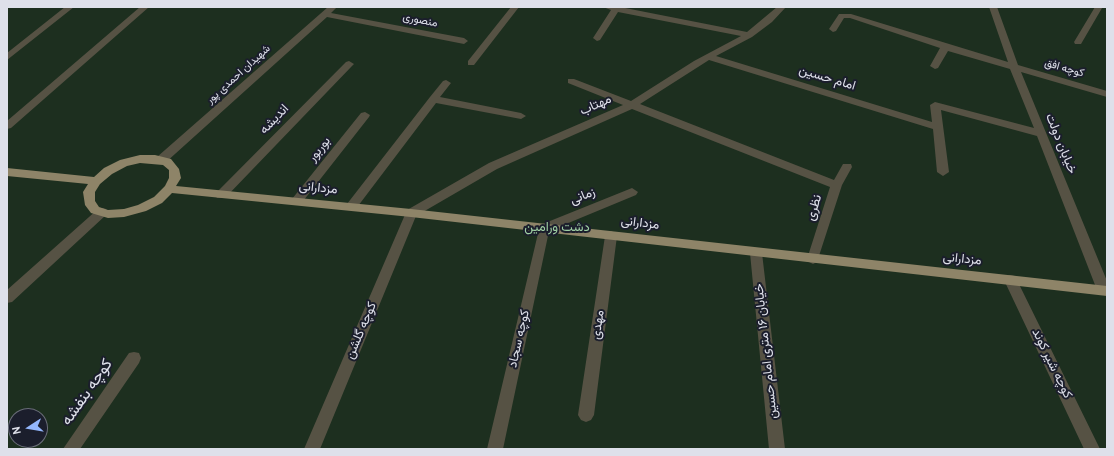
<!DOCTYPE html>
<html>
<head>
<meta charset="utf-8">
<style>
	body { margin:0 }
	#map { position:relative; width:1114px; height:456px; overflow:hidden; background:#1b1e2c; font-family:Overpass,sans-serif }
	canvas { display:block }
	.frame { position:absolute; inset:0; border:8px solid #dee0ea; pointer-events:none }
	.north { position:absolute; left:8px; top:408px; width:40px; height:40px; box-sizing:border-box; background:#1b1e2c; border:1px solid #696c78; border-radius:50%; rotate:258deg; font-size:11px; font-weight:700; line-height:16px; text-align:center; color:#dee0ea }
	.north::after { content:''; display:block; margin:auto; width:14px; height:18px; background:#93b7fd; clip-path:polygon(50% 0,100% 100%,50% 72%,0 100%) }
</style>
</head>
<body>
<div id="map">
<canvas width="1114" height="456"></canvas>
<div class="frame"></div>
<div class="north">N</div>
</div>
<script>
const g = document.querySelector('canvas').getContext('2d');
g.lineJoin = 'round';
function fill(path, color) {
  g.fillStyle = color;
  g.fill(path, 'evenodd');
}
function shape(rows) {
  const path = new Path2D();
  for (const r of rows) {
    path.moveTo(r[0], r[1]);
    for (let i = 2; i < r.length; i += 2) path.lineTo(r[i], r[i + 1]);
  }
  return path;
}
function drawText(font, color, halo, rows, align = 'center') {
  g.font = font + ' Overpass,Vazirmatn,sans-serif';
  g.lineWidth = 4;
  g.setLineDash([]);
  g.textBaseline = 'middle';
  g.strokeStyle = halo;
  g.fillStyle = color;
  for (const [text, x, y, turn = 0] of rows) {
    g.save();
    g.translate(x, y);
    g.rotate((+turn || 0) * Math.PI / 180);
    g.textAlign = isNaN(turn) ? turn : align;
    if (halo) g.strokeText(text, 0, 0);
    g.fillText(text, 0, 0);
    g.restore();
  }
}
fill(shape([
	[7,7,1107,7,1107,449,7,449],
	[16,416,40,416,40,440,16,440]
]), '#1d2f1f');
fill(shape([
	[65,7,74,7,7,60,7,53,65,7],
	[140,7,149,7,11,128,7,129,7,121,140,7],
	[328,7,337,7,331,13,464,38,468,41,464,44,327,17,165,163,157,163,156,160,157,157,328,7],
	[511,7,519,7,474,65,468,65,468,61,511,7],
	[603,7,620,7,747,32,777,7,786,7,772,22,752,37,716,56,932,122,930,105,935,102,1034,128,1010,69,948,51,938,68,935,69,930,66,940,48,850,18,844,18,836,31,833,32,829,29,839,14,851,14,1008,62,989,7,997,7,1018,65,1107,91,1107,97,1021,72,1107,281,1107,294,1099,294,1097,290,1037,136,941,110,949,172,943,176,937,172,933,129,709,60,640,104,834,180,843,164,851,164,852,167,842,185,817,262,813,264,809,262,807,259,830,187,632,109,497,169,416,216,320,449,304,449,407,210,489,163,623,105,568,83,568,79,574,79,631,101,694,61,741,36,618,12,600,40,597,41,593,38,611,10,603,7],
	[1095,7,1102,8,1081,44,1075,44,1074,42,1095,7],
	[349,61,354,64,352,66,225,198,217,198,215,195,217,192,346,62,349,61],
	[446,80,451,83,440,97,521,113,526,116,521,119,436,103,355,210,347,210,345,207,347,204,430,97,443,81,446,80],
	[365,112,370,115,369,117,300,205,292,205,290,202,292,199,361,113,365,112],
	[632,188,638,192,636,195,549,231,503,449,487,449,540,225,632,188],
	[102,208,106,209,108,212,106,215,12,302,7,303,7,290,98,209,102,208],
	[611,231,615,233,617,236,594,415,591,420,586,422,581,420,578,415,605,236,607,233,611,231],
	[756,248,760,250,762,253,785,449,769,449,750,253,752,250,756,248],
	[1010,275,1015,276,1100,449,1084,449,1004,280,1005,276,1010,275],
	[134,352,139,353,141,358,139,363,80,449,63,449,129,353,134,352]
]), '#565244');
fill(shape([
	[140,155,155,155,171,159,179,169,181,178,176,186,411,209,1107,286,1107,296,411,217,172,193,162,203,146,211,124,217,108,218,91,213,85,205,83,192,88,184,7,176,7,168,94,177,104,168,120,160,140,155],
	[140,163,163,165,169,170,169,178,165,186,154,197,138,205,124,209,108,210,99,207,95,201,95,192,100,184,112,174,127,166,140,163]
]), '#8e8468');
drawText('11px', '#dee0ea', '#1b1e2c', [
	["منصوری",420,21,11],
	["کوچه افق",1064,69,16],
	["شهیدان احمدی پور",239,75,-42]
]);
drawText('13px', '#dee0ea', '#1b1e2c', [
	["امام حسین",827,79,17],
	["مهتاب",596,106,-24],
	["اندیشه",275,120,-46],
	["خیابان دولت",1060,144,68],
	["بوربور",320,150,-52],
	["مزدارانی",318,189,6],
	["زمانی",583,197,-22],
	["نظری",815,208,-73],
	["مزدارانی",640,224,7],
	["مزدارانی",962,260,6],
	["مهدی",599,325,-82],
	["کوچه گلشن",362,331,-67],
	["کوچه سجاد",520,339,-77],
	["خیابان ۱۶ متری امام حسین",767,351,-96],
	["کوچه شیر کوند",1051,364,64]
]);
drawText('13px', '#9fcfa3', '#1b1e2c', [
	["دشت ورامین",557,228]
]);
drawText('16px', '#dee0ea', '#1b1e2c', [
	["کوچه بنفشه",88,393,-55]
]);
</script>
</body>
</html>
